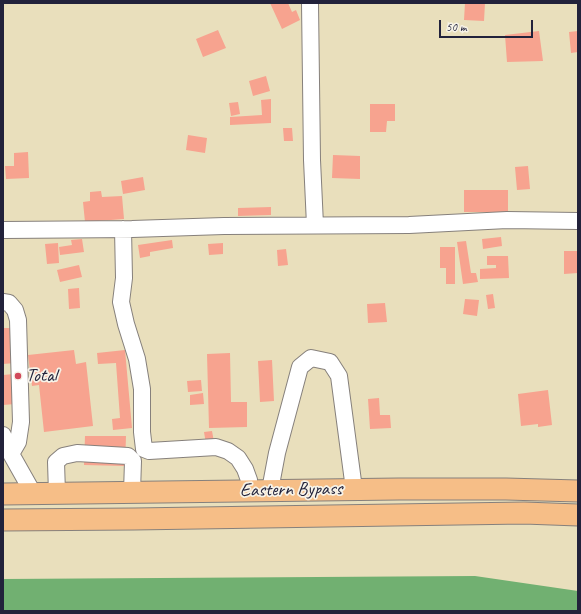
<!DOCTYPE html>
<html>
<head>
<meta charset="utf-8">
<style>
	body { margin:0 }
	#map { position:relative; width:581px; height:614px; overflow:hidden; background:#e9dfbc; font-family:Caveat,sans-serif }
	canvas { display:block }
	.frame { position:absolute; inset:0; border:4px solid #22223b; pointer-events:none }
	.scale { position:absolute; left:439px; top:20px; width:94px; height:18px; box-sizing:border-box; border:2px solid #22223b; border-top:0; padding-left:5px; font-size:12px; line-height:14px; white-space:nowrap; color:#22223b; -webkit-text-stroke:3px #f7f3e8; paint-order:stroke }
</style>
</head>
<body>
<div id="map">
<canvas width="581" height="614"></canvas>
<div class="frame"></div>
<div class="scale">50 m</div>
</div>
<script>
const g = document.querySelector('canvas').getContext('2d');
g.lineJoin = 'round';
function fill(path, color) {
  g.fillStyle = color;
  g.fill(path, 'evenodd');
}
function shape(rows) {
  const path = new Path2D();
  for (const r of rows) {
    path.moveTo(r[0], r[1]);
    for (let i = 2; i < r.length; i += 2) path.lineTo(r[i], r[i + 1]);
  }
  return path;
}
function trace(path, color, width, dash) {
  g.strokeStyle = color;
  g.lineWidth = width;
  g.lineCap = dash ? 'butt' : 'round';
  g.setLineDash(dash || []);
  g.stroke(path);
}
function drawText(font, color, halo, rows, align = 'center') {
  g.font = font + ' Caveat,sans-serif';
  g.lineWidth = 3.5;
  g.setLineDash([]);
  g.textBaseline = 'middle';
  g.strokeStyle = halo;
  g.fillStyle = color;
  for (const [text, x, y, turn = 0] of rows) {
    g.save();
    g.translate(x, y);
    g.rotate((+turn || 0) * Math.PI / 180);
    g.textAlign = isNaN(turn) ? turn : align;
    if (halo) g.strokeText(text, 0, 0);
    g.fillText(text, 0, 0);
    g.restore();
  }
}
fill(shape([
	[475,576,578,591,578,611,3,611,3,579]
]), '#71b071');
fill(shape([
	[270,3,288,3,292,12,296,10,300,20,282,29],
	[465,3,485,3,484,21,464,20],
	[218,30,226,48,203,57,196,39],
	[539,31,543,61,507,62,505,35],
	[578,31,578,52,571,53,569,32],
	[266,76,270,91,253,96,249,81],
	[271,99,271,123,230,125,230,117,262,115,261,100],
	[238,102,240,114,231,116,229,103],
	[370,104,395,104,395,121,387,121,386,132,370,132],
	[283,128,292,128,293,141,284,141],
	[188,135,207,138,205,153,186,150],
	[28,152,29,178,6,179,5,166,14,166,14,153],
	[333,155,360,156,360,179,332,178],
	[528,166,530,189,517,190,515,167],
	[143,177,145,190,123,194,121,181],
	[464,190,508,190,508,212,464,212],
	[101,191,102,197,122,196,124,219,85,222,83,202,90,201,90,192],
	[271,207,271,215,238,216,238,208],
	[501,237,502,246,483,249,482,239],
	[82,239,84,252,60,255,59,247,72,245,71,240],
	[172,240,173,248,150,252,150,256,140,258,138,245],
	[466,241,471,273,476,273,478,282,463,284,457,242],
	[58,243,59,263,47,264,45,244],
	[223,243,223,254,209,255,208,244],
	[440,247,455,247,455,284,446,284,446,268,440,268],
	[286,249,288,265,278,266,277,250],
	[564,251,578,251,578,273,564,274],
	[487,256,508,256,509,278,480,279,480,269,496,268,496,265,487,265],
	[79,265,82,277,60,282,57,270],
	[79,288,80,308,69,309,68,289],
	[493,294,495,308,488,309,486,295],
	[465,299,479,300,477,316,463,314],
	[385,303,387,322,368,323,367,304],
	[3,328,15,328,15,363,3,364],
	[74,350,76,364,86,362,93,426,44,432,39,385,32,386,28,355],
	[125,350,132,428,113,430,112,419,120,418,116,363,98,364,97,353],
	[230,353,231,402,247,402,247,427,209,428,207,354],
	[272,360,274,401,260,402,258,361],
	[14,374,15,404,3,405,3,375],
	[201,380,202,391,188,392,187,381],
	[548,390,552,425,538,427,538,424,521,426,518,394],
	[203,393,204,404,190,405,190,395],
	[379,398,380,415,390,415,391,428,370,429,368,399],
	[212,431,214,442,206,444,204,432],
	[85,436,126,436,125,466,84,465]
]), '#f7a38f');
const minor = shape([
	[310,3,312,160,315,225],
	[123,229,124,278,121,302,126,324,137,359,142,389,142,432,144,449,149,451,216,447,228,451,238,458,245,469,249,480,249,491],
	[3,230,132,229,224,226,409,225,507,220,578,221],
	[3,302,9,303,15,310,18,320,21,422,18,442,11,454],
	[3,435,11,454,33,493],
	[270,490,277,453,300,367,311,358,330,362,339,376,354,489],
	[57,493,56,462,63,456,77,453,128,456,133,461,132,492]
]);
const major = shape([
	[3,494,399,489,506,489,578,491],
	[3,520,134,519,524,513,578,515]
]);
trace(minor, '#86807c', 18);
trace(major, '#86807c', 23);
trace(minor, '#fff', 16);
trace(major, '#f6be87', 21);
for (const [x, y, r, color] of [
	[18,376,4,"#d1495b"]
]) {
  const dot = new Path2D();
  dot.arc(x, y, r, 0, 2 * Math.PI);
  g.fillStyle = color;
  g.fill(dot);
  trace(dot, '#f7f3e8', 1.5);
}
drawText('19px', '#22223b', '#f7f3e8', [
	["Total",26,376]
], 'left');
drawText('19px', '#22223b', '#f7f3e8', [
	["Eastern Bypass",291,490,-1]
]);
</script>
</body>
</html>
